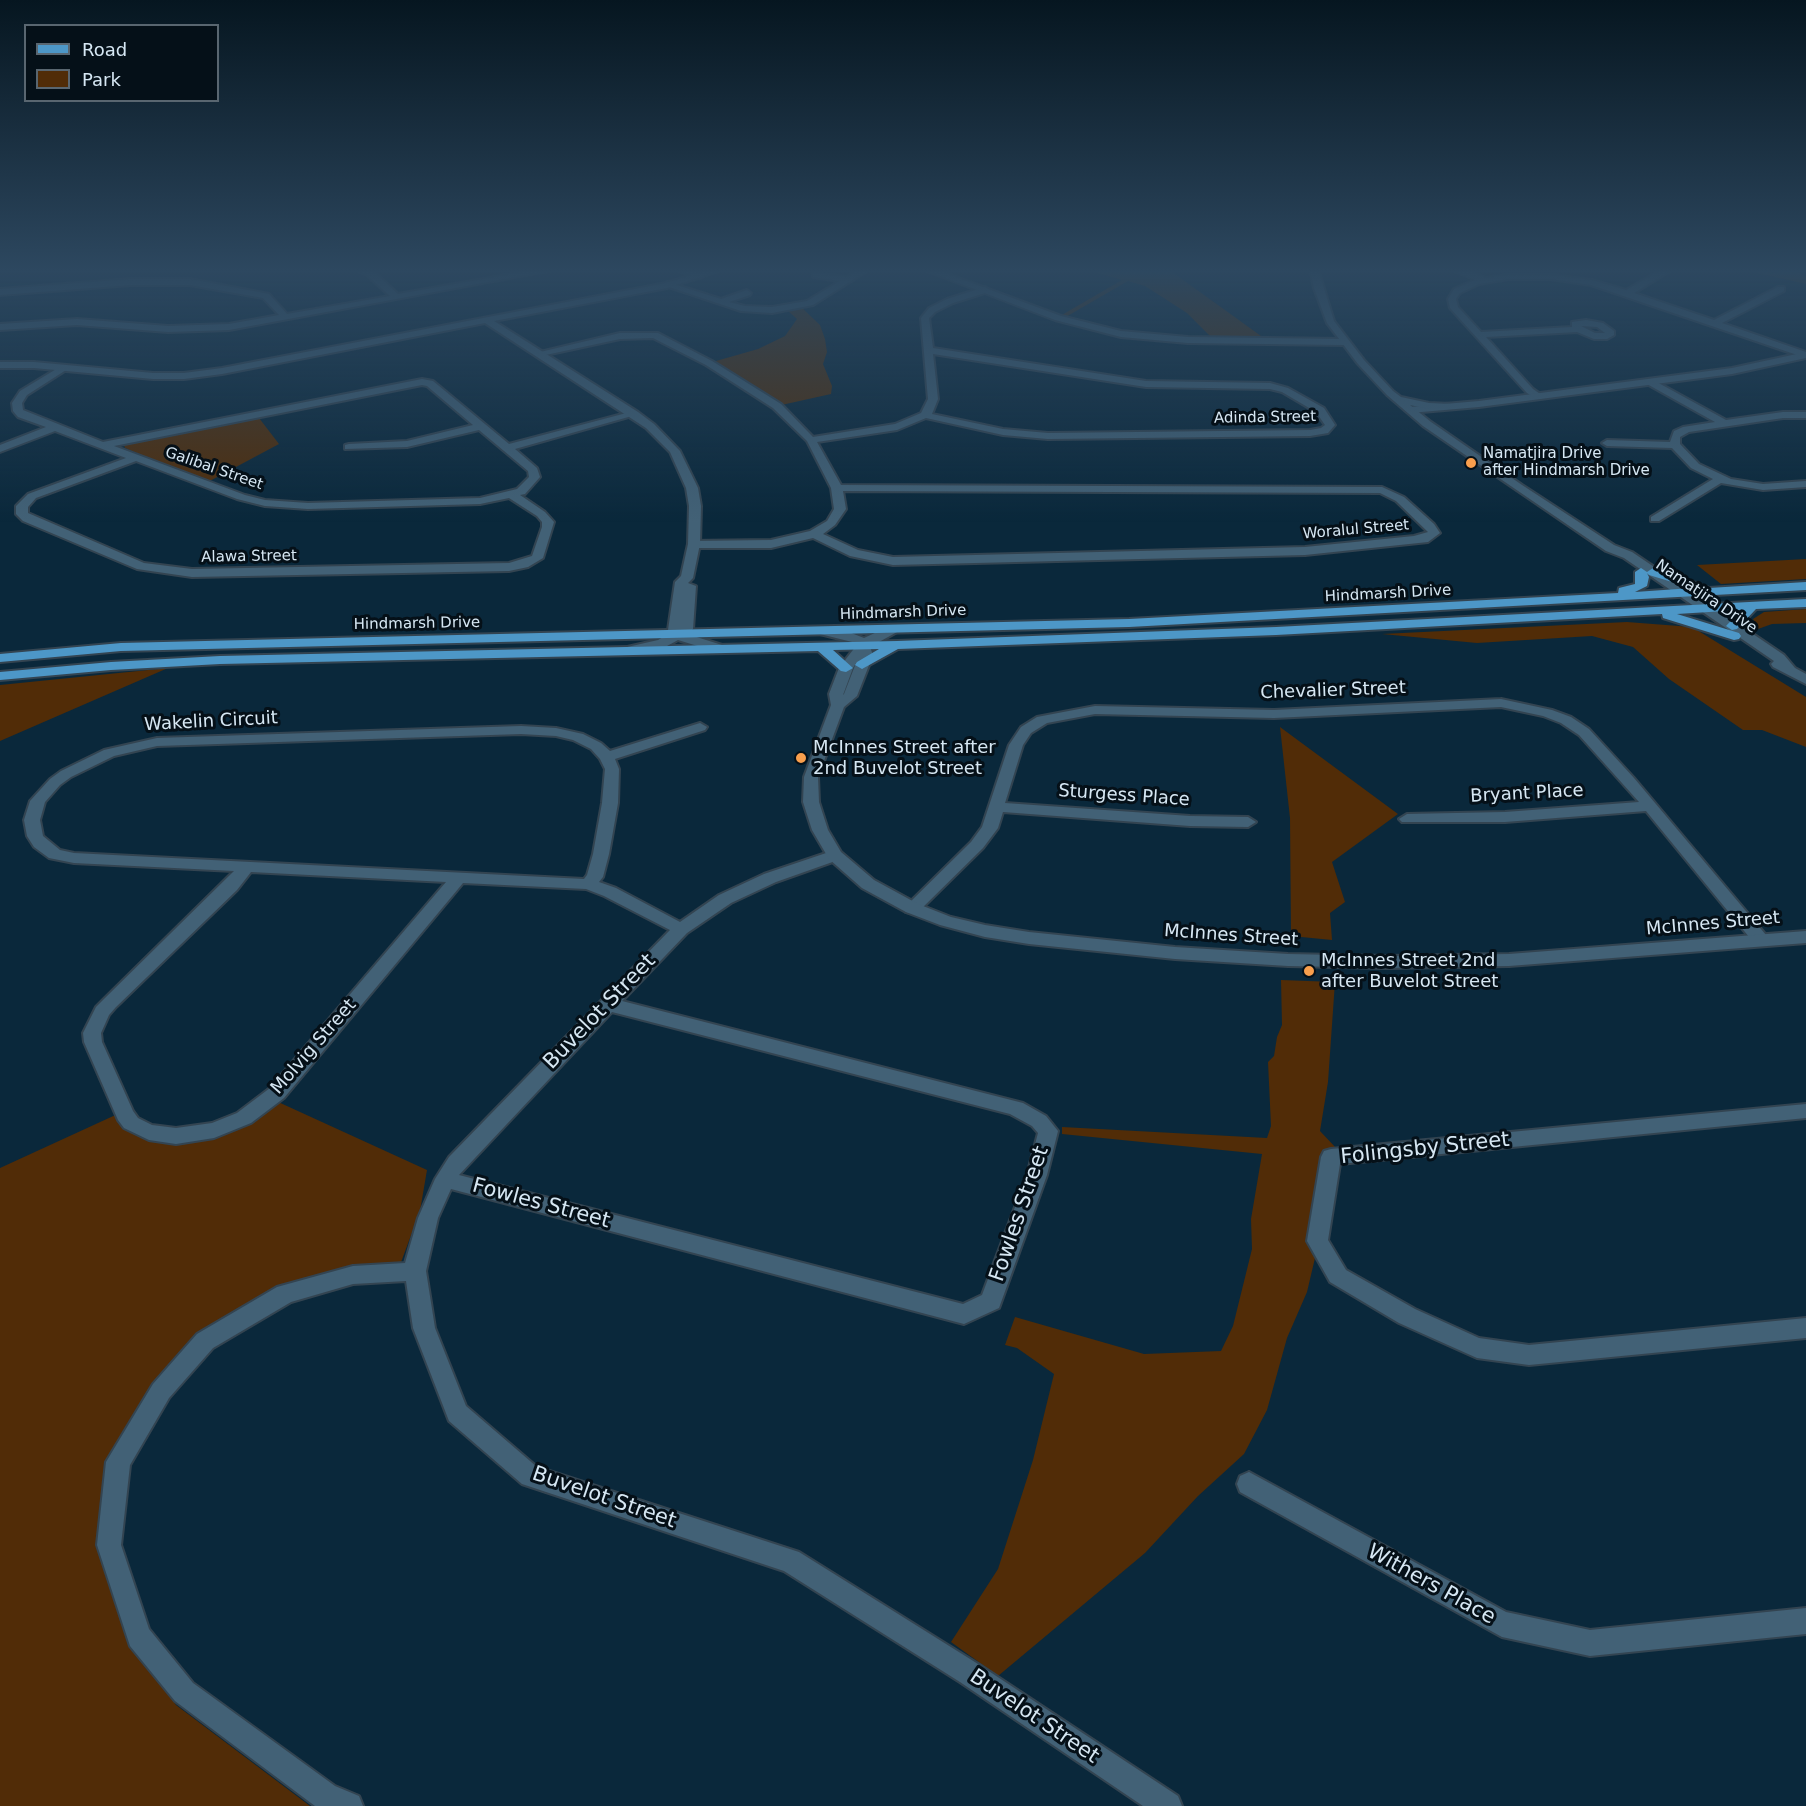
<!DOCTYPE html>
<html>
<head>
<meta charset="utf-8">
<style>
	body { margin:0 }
	#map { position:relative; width:1806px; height:1806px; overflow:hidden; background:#0a283b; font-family:"DejaVu Sans",sans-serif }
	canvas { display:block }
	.legend { position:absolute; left:24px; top:24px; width:195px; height:78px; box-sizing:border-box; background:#051018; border:2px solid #596670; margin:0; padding:8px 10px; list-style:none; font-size:18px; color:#d6e7f3 }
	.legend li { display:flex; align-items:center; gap:12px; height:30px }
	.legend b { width:30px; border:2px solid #596670 }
</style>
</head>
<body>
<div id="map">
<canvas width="1806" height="1806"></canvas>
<ul class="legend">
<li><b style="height:8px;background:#4d97c7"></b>Road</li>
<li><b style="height:16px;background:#512c07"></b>Park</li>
</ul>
</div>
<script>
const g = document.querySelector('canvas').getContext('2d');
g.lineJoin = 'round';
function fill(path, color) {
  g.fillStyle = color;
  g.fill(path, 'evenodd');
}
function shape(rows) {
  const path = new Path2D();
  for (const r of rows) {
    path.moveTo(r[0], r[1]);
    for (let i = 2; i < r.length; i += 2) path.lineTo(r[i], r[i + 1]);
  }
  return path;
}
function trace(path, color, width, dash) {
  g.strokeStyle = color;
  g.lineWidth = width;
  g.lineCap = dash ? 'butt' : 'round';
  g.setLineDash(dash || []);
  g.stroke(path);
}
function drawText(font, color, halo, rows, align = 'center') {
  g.font = font + ' "DejaVu Sans",sans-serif';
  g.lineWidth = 6;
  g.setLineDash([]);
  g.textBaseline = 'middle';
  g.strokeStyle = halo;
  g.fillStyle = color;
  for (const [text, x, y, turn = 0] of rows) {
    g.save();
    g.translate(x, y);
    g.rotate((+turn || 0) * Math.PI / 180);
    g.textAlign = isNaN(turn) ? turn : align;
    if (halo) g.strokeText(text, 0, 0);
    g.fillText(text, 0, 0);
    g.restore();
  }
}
fill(shape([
	[1084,269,1168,269,1261,336,1211,337,1187,313,1145,286,1128,281,1064,318,1060,316,1122,280],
	[1740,269,1757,269,1774,273,1789,269,1806,276,1806,284],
	[800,306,820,325,825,339,827,352,823,364,832,386,831,394,777,406,709,363,758,349,785,336,797,319,786,309],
	[256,414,279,444,206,483,125,448,123,443],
	[1806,559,1806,579,1721,584,1697,565],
	[1806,609,1806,623,1772,624,1758,629,1753,619,1764,612],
	[1627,622,1692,627,1806,697,1806,747,1762,730,1743,730,1669,679,1633,647,1592,636,1477,643,1382,634],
	[168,668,0,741,0,685],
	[1280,727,1398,814,1332,862,1345,902,1330,913,1332,940,1291,936,1290,818],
	[1281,980,1335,982,1328,1082,1320,1131,1337,1149,1321,1169,1308,1227,1315,1258,1307,1292,1287,1338,1267,1410,1244,1454,1198,1496,1145,1553,998,1676,951,1642,998,1569,1033,1460,1054,1374,1017,1348,1005,1345,1015,1317,1144,1354,1221,1351,1233,1326,1252,1249,1251,1219,1262,1154,1062,1134,1062,1127,1267,1138,1271,1126,1268,1062,1274,1056,1277,1037,1282,1025],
	[276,1101,427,1170,420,1211,400,1265,353,1270,202,1338,112,1462,104,1547,132,1641,176,1705,310,1806,0,1806,0,1168,122,1112,170,1136,223,1136]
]), '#512c07');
const minor = shape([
	[354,269,373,271,398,294,540,269,558,269,229,330,168,332,77,325,0,330,0,324,77,319,168,326,229,324,279,315,263,298,190,285,130,285,0,295,0,289,130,279,190,279,269,294,287,314,390,296,367,275,354,269],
	[674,269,687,269,704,276,700,278,674,269],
	[860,269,870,269,813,305,772,313,741,311,663,285,667,282,721,299,747,290,751,293,750,295,729,302,745,306,772,307,807,301,840,281,813,277,813,273,847,277,860,269],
	[1451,269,1463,269,1486,278,1508,275,1551,275,1592,280,1626,290,1663,269,1673,269,1634,293,1714,320,1778,287,1784,287,1784,291,1722,323,1806,352,1806,358,1591,285,1551,279,1508,279,1479,284,1460,293,1456,299,1458,307,1481,332,1572,327,1572,322,1586,320,1603,323,1614,331,1614,335,1607,339,1594,339,1577,332,1486,337,1533,389,1543,396,1535,398,1527,393,1450,308,1448,299,1454,289,1475,280,1451,269],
	[1581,326,1597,327,1605,333,1595,333,1581,326],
	[985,287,989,290,988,292,953,303,935,312,929,318,933,348,1146,381,1270,383,1288,388,1324,408,1335,425,1328,433,1310,436,1048,439,1003,435,926,418,897,430,817,442,841,485,1382,487,1404,497,1434,524,1440,533,1428,542,1305,555,893,565,850,556,813,538,771,548,694,548,688,544,690,541,771,540,810,531,827,521,834,509,831,488,807,441,773,408,706,365,653,338,620,339,541,356,536,353,620,333,658,333,712,361,781,404,813,437,895,424,921,413,928,399,921,318,929,308,947,299,985,287],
	[933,354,1146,387,1270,389,1282,392,1316,412,1325,425,1321,428,1310,430,1048,433,1003,429,932,414,938,399,933,354],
	[843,491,1380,493,1396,501,1428,532,1414,536,1305,547,893,557,858,550,823,534,835,525,846,509,843,491],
	[63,365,66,366,66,370,27,395,22,403,23,410,103,442,422,379,433,381,509,444,634,411,639,414,515,449,537,468,540,477,525,494,520,495,545,512,554,522,543,558,528,567,509,571,192,577,137,569,23,521,16,514,16,506,28,494,126,458,55,431,0,452,0,445,46,427,18,417,13,411,12,403,20,391,63,365],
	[422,385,427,386,473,425,407,441,349,444,345,445,345,449,407,447,479,430,528,471,529,477,517,489,480,498,308,503,265,500,245,495,114,446,422,385],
	[136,461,237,499,265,506,308,509,480,504,509,498,537,516,542,522,542,527,532,556,509,563,192,569,144,563,28,513,28,507,36,498,136,461],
	[1647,380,1653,380,1726,420,1783,412,1806,412,1806,418,1783,418,1689,432,1680,437,1680,444,1699,464,1731,479,1763,484,1806,481,1806,487,1763,490,1721,483,1659,521,1651,521,1651,517,1713,479,1691,468,1672,448,1607,446,1602,443,1607,440,1670,442,1674,431,1683,427,1715,422,1647,384,1647,380],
	[1501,699,1552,710,1571,717,1589,729,1634,778,1766,935,1768,939,1766,943,1754,943,1646,811,1505,822,1402,822,1399,819,1407,814,1505,812,1639,802,1579,735,1561,723,1543,716,1501,707,1274,718,1095,714,1047,723,1031,733,1023,745,1005,803,1190,816,1248,817,1256,822,1248,827,1190,826,1003,812,998,828,983,848,918,912,912,913,906,912,904,908,971,842,982,827,1009,745,1021,727,1037,717,1095,706,1274,710,1501,699],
	[700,723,707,727,705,730,615,759,619,769,618,803,609,854,603,877,599,882,616,888,680,922,719,895,764,874,835,850,843,855,841,859,776,882,731,903,687,933,622,1001,1023,1103,1046,1116,1058,1131,1047,1175,999,1308,964,1324,451,1189,438,1218,426,1271,435,1328,466,1406,537,1467,799,1552,978,1664,1178,1796,1182,1806,1143,1806,960,1682,784,1571,522,1484,449,1421,413,1328,406,1281,353,1284,291,1302,213,1348,169,1398,130,1465,121,1545,149,1629,193,1683,335,1786,359,1796,363,1806,315,1806,175,1701,130,1646,97,1545,106,1462,153,1384,197,1334,277,1287,353,1266,405,1263,418,1218,435,1179,449,1157,670,930,604,896,586,889,463,883,284,1098,251,1123,214,1138,176,1144,149,1140,124,1128,118,1120,84,1042,83,1033,96,1007,104,999,234,871,74,863,49,858,34,847,27,836,24,820,30,801,50,779,61,771,104,750,157,738,521,726,556,728,583,734,601,743,610,751,700,723],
	[521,734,556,736,573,740,591,749,600,759,605,769,602,803,593,854,587,875,584,879,74,853,60,850,43,836,40,820,45,802,60,785,71,777,114,756,157,746,521,734],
	[251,872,446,882,270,1088,237,1113,212,1123,176,1128,152,1125,138,1118,133,1111,102,1042,101,1033,109,1015,116,1007,237,890,251,872],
	[612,1012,1010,1114,1032,1126,1038,1133,1027,1175,982,1295,963,1304,459,1175,612,1012],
	[1806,1104,1806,1118,1340,1164,1328,1240,1346,1270,1415,1309,1479,1338,1529,1345,1806,1318,1806,1338,1529,1365,1477,1358,1399,1323,1330,1282,1307,1241,1321,1157,1324,1151,1331,1149,1806,1104],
	[1249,1472,1506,1612,1590,1630,1806,1608,1806,1634,1590,1656,1502,1637,1240,1492,1237,1484,1240,1476,1249,1472]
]);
const tertiary = shape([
	[711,269,724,269,667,288,494,321,638,412,654,424,680,451,698,488,701,506,700,544,693,578,688,583,696,586,693,629,687,634,722,645,724,648,717,652,678,640,667,646,628,655,623,654,621,651,623,648,658,640,670,633,668,630,675,582,681,576,688,544,689,506,686,488,670,452,646,428,485,323,222,374,184,379,153,379,34,368,0,368,0,362,34,362,153,373,184,373,222,368,666,283,711,269],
	[922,269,934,269,1061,316,1121,331,1188,337,1344,339,1349,342,1344,345,1188,343,1121,337,1055,320,922,269],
	[1806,352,1806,358,1732,374,1479,407,1410,413,1405,410,1410,407,1479,401,1732,368,1806,352],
	[892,625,898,629,897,632,870,647,873,655,857,696,844,707,818,777,819,802,828,830,841,852,874,880,918,904,951,917,985,925,1029,932,1175,947,1288,954,1386,956,1509,954,1806,931,1806,943,1509,966,1386,968,1288,966,1175,959,1029,944,985,937,940,925,906,912,862,888,829,859,812,830,803,802,804,777,831,705,829,694,839,668,856,646,852,642,820,634,819,631,825,627,841,629,864,638,892,625],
	[856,663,844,694,843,695,853,668,856,663]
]);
const secondary = shape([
	[1310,269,1318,269,1334,321,1364,360,1393,391,1401,397,1429,403,1451,404,1451,408,1447,409,1429,409,1410,405,1431,422,1522,485,1614,545,1632,552,1784,655,1795,668,1806,674,1806,684,1773,667,1771,664,1774,661,1624,558,1606,551,1423,426,1387,395,1358,364,1327,323,1314,288,1310,269]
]);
const primary = shape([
	[1641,568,1647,572,1653,568,1657,569,1709,588,1806,582,1806,590,1129,627,121,651,0,662,0,654,121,643,1129,619,1618,593,1619,588,1635,584,1635,572,1641,568],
	[1647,573,1649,575,1692,588,1635,592,1647,586,1649,577,1647,573],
	[1806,599,1806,607,1756,609,1737,629,1732,630,1726,626,1741,610,1677,614,1739,633,1741,636,1739,639,1734,640,1663,618,1662,614,1276,635,898,649,862,669,855,665,857,662,879,649,833,650,853,668,846,672,841,671,818,651,220,664,111,670,0,680,0,672,111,662,220,656,897,641,1276,627,1806,599]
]);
trace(minor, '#334451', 4);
trace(tertiary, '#334451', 4);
trace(secondary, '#334451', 4);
trace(primary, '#334451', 4);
fill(minor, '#426176');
fill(tertiary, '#426176');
fill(secondary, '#426176');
fill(primary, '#4d97c7');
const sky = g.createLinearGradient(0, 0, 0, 522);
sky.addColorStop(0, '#061620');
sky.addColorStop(0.52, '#2d4860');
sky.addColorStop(1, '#2d486000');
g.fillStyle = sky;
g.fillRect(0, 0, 1806, 522);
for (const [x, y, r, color] of [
	[1471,463,6,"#f99f4d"],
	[801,758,6,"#f99f4d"],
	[1309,971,6,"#f99f4d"]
]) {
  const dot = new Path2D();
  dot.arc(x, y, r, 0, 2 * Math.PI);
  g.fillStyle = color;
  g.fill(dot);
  trace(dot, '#051018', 2);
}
drawText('15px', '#d6e7f3', '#051018', [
	["Adinda Street",1265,418,-1],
	["Galibal Street",214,469,19],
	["Woralul Street",1356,530,-5],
	["Alawa Street",249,557,-1],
	["Hindmarsh Drive",1388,594,-3],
	["Namatjira Drive",1706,597,34],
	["Hindmarsh Drive",903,613,-2],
	["Hindmarsh Drive",417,624,-1]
]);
drawText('15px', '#d6e7f3', '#051018', [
	["Namatjira Drive",1483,454],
	["after Hindmarsh Drive",1483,471]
], 'left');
drawText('18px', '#d6e7f3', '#051018', [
	["Chevalier Street",1333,691,-2],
	["Wakelin Circuit",211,722,-3],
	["Bryant Place",1527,794,-3],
	["Sturgess Place",1124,796,4],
	["McInnes Street",1713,924,-5],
	["McInnes Street",1231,936,4],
	["Molvig Street",314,1047,-49]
]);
drawText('18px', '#d6e7f3', '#051018', [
	["McInnes Street after",813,748],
	["2nd Buvelot Street",813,769],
	["McInnes Street 2nd",1321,961],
	["after Buvelot Street",1321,982]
], 'left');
drawText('21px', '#d6e7f3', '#051018', [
	["Buvelot Street",600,1012,-46],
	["Folingsby Street",1425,1149,-6],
	["Fowles Street",541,1204,15],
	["Fowles Street",1020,1214,-71],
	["Buvelot Street",604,1498,19],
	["Withers Place",1431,1585,29],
	["Buvelot Street",1034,1717,34]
]);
</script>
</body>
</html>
